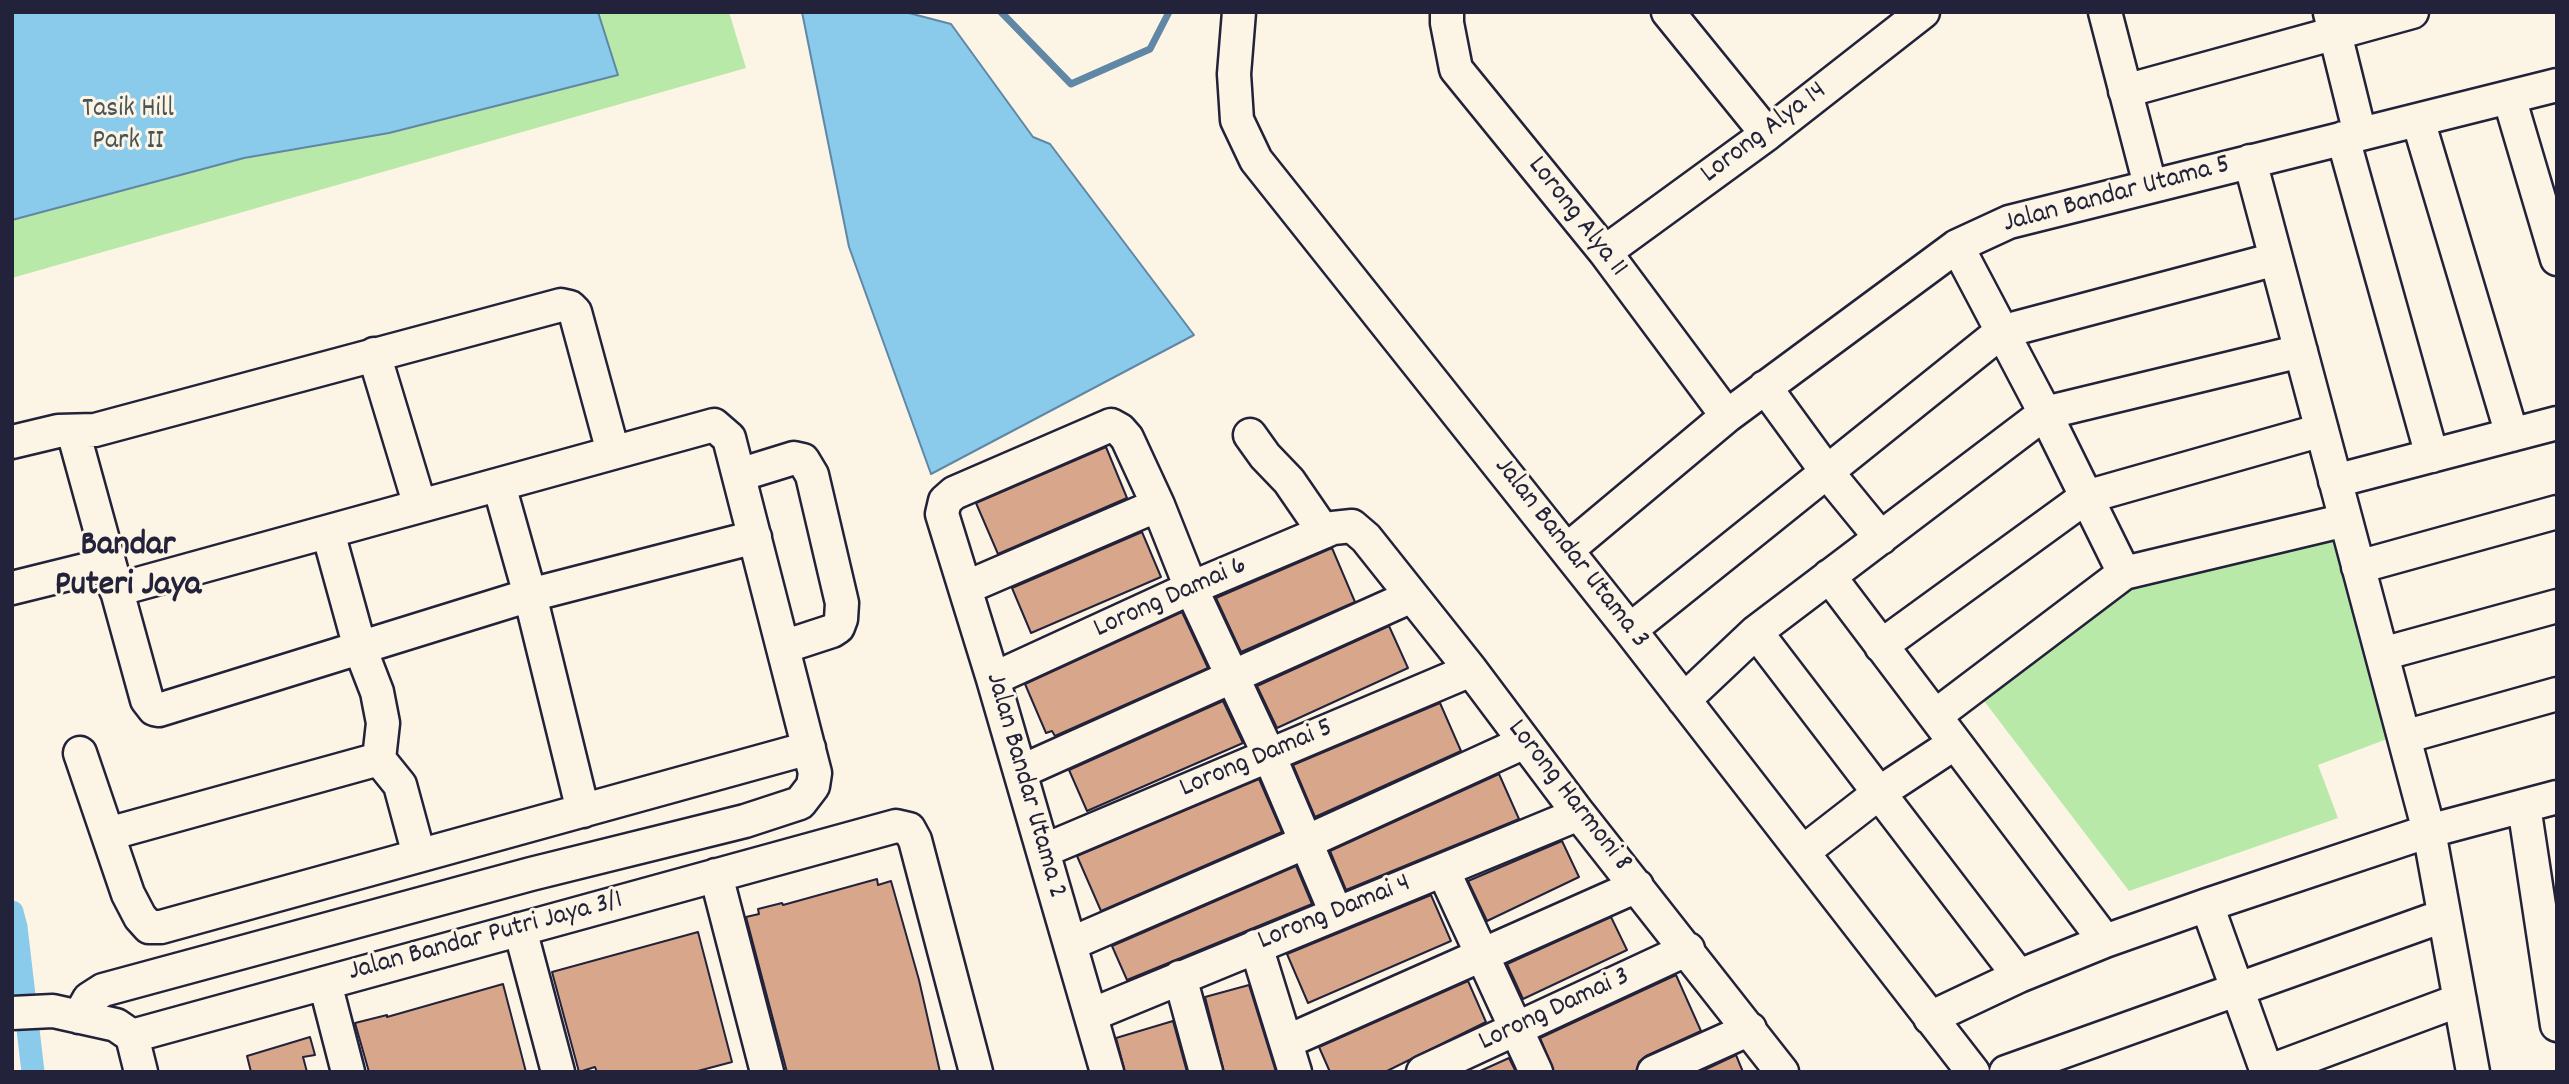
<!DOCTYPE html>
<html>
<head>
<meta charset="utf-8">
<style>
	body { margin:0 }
	#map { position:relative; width:2569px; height:1084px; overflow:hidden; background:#fcf5e5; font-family:Dekko,sans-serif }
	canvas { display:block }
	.frame { position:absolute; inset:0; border:14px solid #22223b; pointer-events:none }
</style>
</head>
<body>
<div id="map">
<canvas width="2569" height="1084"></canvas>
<div class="frame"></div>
</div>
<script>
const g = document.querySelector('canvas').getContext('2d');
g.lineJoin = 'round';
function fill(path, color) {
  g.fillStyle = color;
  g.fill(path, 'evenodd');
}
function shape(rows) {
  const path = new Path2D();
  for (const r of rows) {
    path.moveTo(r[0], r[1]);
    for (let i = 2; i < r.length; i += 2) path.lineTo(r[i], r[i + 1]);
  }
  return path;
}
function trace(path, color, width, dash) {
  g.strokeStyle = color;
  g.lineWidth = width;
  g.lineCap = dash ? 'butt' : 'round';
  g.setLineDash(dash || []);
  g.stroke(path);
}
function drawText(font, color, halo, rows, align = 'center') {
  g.font = font + ' Dekko,sans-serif';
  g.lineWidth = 6;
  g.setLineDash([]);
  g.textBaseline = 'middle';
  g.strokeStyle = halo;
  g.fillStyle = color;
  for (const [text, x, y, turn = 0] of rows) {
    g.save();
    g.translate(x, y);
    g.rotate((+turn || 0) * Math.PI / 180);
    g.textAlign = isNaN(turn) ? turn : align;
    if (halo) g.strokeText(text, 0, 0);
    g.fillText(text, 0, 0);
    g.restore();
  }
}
fill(shape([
	[12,12,729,12,746,68,12,278],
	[2333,526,2395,736,2318,765,2338,818,2129,891,1981,697,2148,572]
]), '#b9e9a8');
const water = shape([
	[12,12,598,12,618,75,389,133,244,158,12,220,12,12],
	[802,12,905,12,951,24,1033,137,1050,144,1194,335,931,474,849,247,802,12]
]);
fill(water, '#8acaeb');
trace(water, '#6087a5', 2);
trace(shape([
	[1001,12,1071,84,1150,49,1169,12]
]), '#6087a5', 7);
trace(shape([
	[12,912,16,927,33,1072]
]), '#8acaeb', 23);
const building = shape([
	[1106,447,1127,498,998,554,976,503,1106,447],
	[1142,532,1161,577,1031,633,1012,588,1142,532],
	[1332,548,1355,602,1241,652,1216,598,1332,548],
	[1182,612,1208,668,1055,736,1052,731,1046,733,1025,684,1182,612],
	[1389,626,1408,668,1277,728,1257,686,1389,626],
	[1223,701,1243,743,1087,811,1069,770,1223,701],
	[1440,703,1461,751,1315,817,1293,765,1440,703],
	[1499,774,1519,819,1346,890,1330,851,1499,774],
	[1259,779,1282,832,1101,911,1077,856,1259,779],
	[1562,841,1579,877,1487,921,1468,881,1562,841],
	[1296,866,1312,904,1127,980,1112,946,1296,866],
	[877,879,878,885,891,881,919,980,940,1072,787,1072,746,917,759,914,758,909,782,903,783,905,877,879],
	[1431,895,1451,941,1308,1003,1287,954,1431,895],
	[1611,917,1627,950,1523,999,1507,964,1611,917],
	[698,932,732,1062,694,1072,597,1072,595,1067,579,1072,552,972,698,932],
	[1676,975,1701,1031,1646,1056,1639,1062,1636,1072,1554,1072,1540,1038,1676,975],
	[1468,981,1486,1022,1385,1072,1330,1072,1319,1047,1468,981],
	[503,984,526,1072,369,1072,355,1023,387,1015,387,1017,503,984],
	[1249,985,1276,1072,1224,1072,1205,997,1249,985],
	[1173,1021,1187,1072,1125,1072,1116,1038,1173,1021],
	[310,1037,315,1055,303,1057,307,1072,251,1072,247,1056,310,1037],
	[1736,1055,1743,1072,1700,1072,1736,1055],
	[1509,1058,1516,1072,1478,1072,1509,1058]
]);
fill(building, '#d8a78b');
trace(building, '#22223b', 2);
const minor = shape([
	[1239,12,1234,74,1237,120,1256,160,1630,630,1973,1072],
	[1447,12,1447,23,1456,69,1605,252,1727,416],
	[1668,12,1767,134],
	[2105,12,2150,185],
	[2330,13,2360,134],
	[2125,91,2412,12],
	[2509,97,2557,259],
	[2418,120,2512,435],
	[2343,138,2432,456],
	[2250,161,2429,831,2473,1072],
	[1957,246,2045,413,2124,573],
	[1605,252,1767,134,1923,12],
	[374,354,420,506],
	[1765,387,1827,472,1881,538],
	[73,431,147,700,154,709,159,710,530,595,755,537],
	[1250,435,1265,456,1289,481,1324,532],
	[12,442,58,431,95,430,561,305,570,307,575,312,613,452],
	[739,475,794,458,803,460,812,475,842,603,841,619,838,627,832,631,783,647],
	[2335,481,2557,423],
	[499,485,530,595,583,811],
	[328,532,360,648,377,692,383,723,379,759,400,785,419,855],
	[1567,550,1727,416,1957,246,2009,222,2557,85],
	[2358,567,2557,512],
	[1829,576,2105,941],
	[12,588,109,564],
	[965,588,1158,505],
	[1630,630,2001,332,2276,259],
	[1756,632,2019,976],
	[1881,646,2086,497,2322,430],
	[2382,654,2557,606],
	[993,679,1191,588,1333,528,1352,526,1366,538,1471,670,1579,814,1782,1072],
	[1684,700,1756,632,2045,413,2301,351],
	[1935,716,2124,573,2346,520],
	[2404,737,2557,694],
	[80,753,128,894,140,917,149,927,161,927,809,748],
	[1020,772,1412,596],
	[2524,806,2557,1025],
	[108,834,379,759],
	[1043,851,1471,670],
	[1803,852,1879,793,1955,743],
	[1443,870,1536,1072],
	[716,875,767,1072],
	[2207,905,2267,1072],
	[520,929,558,1072],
	[1070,944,1306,842,1525,742],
	[1256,946,1295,1072],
	[1180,977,1206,1072],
	[325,983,348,1072],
	[12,1013,53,1011,116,1025,132,1036,896,826,909,829,915,840,976,1072],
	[1091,1015,1579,814],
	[79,1017,89,999,103,990,531,874,745,821,800,803,813,786,815,773,729,438,714,425,116,590],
	[1930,1018,2019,976,2105,941,2207,905,2429,831,2557,797],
	[132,1036,141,1072],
	[1286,1042,1637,886],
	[1107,1072,993,679,942,514,945,501,954,493,1111,425,1120,430,1127,438,1158,505,1191,588,1269,755,1336,913],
	[1423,1072,1688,949],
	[1654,1072,1750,1029],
	[2006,1072,2443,916],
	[2267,1072,2460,1000]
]);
trace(minor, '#22223b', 37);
trace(minor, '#fcf5e5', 32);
drawText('28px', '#485456', '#fcf5e5', [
	["Tasik Hill",128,111],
	["Park II",128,143]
]);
drawText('28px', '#22223b', '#fcf5e5', [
	["Lorong Alya 14",1765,134,-37],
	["Jalan Bandar Utama 5",2117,196,-15],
	["Lorong Alya 11",1576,218,52],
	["Jalan Bandar Utama 3",1570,554,52],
	["Lorong Damai 6",1171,599,-24],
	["Lorong Damai 5",1257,760,-23],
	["Jalan Bandar Utama 2",1024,786,74],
	["Lorong Harmoni 8",1568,797,52],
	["Lorong Damai 4",1335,914,-22],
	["Jalan Bandar Putri Jaya 3/1",486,938,-15],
	["Lorong Damai 3",1555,1011,-25]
]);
drawText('bold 35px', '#22223b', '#fcf5e5', [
	["Bandar",128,548],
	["Puteri Jaya",128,588]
]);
</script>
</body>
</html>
